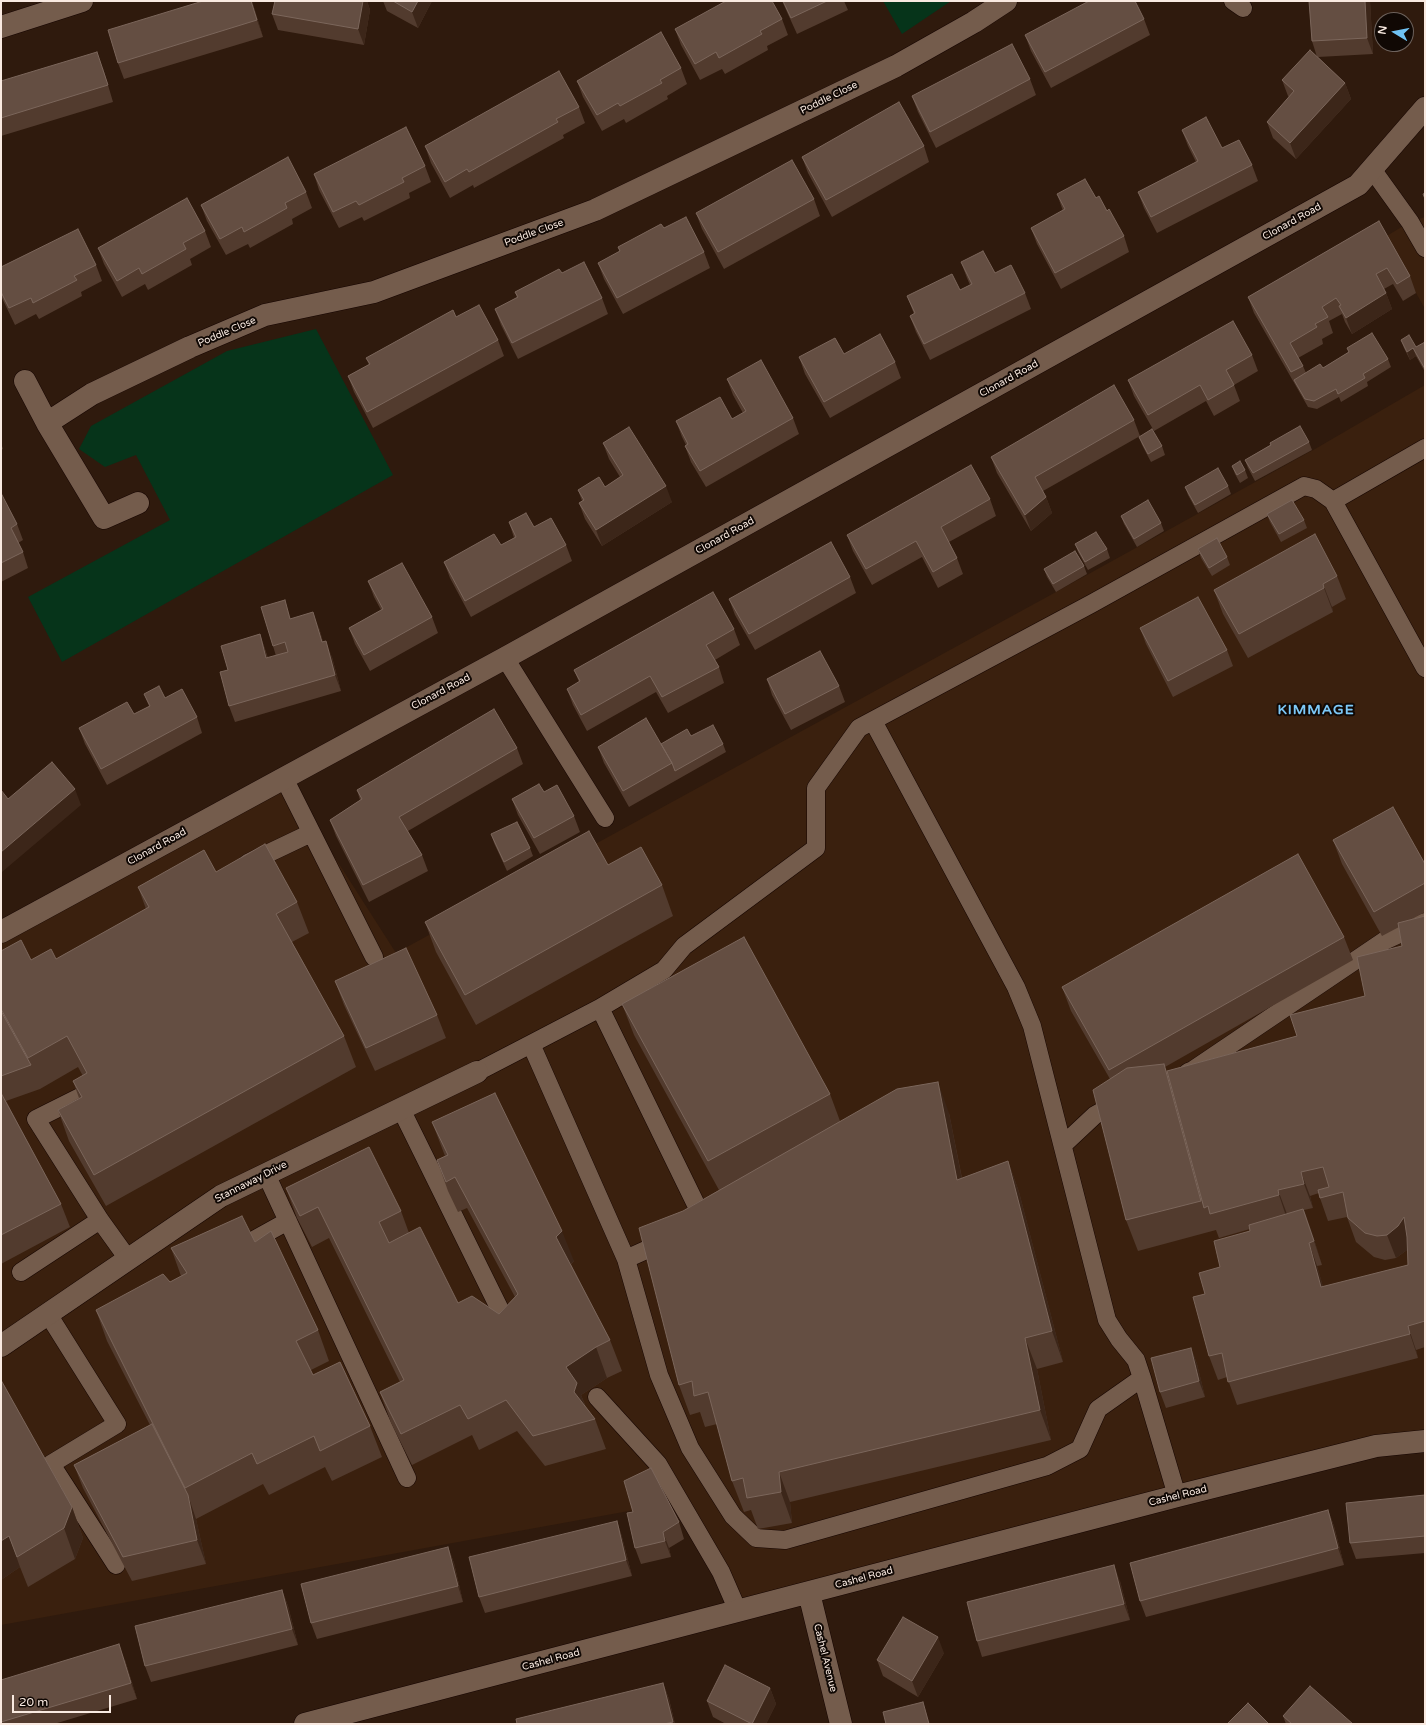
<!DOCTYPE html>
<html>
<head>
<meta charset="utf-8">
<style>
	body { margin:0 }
	#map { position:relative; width:1426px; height:1725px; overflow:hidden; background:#2f1a0d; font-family:"Varela Round",sans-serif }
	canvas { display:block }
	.frame { position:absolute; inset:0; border:2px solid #f9eae1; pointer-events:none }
	.north { position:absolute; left:1374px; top:12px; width:40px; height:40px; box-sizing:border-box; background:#100804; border:1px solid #6d625c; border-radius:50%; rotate:280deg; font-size:11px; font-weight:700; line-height:16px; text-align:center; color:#f9eae1 }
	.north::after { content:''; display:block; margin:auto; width:14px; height:18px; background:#6fc2f4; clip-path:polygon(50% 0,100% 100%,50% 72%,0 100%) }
	.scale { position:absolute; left:12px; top:1695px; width:99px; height:18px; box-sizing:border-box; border:2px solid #f9eae1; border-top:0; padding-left:5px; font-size:12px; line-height:14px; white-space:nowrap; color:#f9eae1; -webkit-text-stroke:3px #100804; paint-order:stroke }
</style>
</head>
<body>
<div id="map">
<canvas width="1426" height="1725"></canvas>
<div class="frame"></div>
<div class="north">N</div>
<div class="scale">20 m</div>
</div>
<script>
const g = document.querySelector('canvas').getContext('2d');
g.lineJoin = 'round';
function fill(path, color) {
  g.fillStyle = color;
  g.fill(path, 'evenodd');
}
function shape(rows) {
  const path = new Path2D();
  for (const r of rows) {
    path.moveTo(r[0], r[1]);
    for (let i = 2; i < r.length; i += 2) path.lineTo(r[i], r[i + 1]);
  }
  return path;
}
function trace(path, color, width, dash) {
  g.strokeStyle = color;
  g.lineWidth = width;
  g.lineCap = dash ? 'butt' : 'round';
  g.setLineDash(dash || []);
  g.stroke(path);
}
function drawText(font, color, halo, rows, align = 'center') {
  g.font = font + ' "Varela Round",sans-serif';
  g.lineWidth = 4;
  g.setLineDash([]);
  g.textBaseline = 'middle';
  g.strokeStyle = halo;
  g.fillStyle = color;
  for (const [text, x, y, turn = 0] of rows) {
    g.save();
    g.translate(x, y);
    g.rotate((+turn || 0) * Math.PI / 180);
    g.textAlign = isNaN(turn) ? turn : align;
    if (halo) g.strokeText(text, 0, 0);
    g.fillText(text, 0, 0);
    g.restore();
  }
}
fill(shape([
	[1425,217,1425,309,1385,237,1410,222],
	[1425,385,1425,1441,738,1611,684,1501,1,1625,1,931,284,778,396,953,1056,592,1315,449]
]), '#3a200e');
fill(shape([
	[883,1,951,1,902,34],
	[316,329,393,475,62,662,28,597,170,520,136,455,105,467,79,449,91,426,227,351]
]), '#06341a');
const lane = shape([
	[1233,1,1243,8],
	[1372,169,1410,222,1425,248],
	[1333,501,1425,448],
	[505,658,605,818],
	[873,721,1016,987,1032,1026,1107,1320,1119,1339,1136,1360,1142,1378,1177,1496],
	[284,778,374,957],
	[248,863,311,833],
	[600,1008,705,1223,702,1224],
	[477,1072,531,1044],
	[1188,1072,1193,1070,1384,941,1425,922],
	[80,1097,36,1119,100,1220,128,1259],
	[401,1109,510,1330],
	[1063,1145,1095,1115,1120,1101],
	[266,1174,407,1478],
	[666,1241,626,1259,531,1044,600,1008,664,970,684,946,816,848,816,788,859,728,1091,604,1304,486,1316,489,1333,501,1425,668],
	[232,1252,288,1221],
	[626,1259,659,1375,690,1448,733,1516,756,1538,785,1540,1047,1466,1080,1449,1098,1409,1142,1378],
	[21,1272,100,1220],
	[48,1314,117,1424,51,1464,116,1565],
	[597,1397,658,1464,721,1572,738,1611]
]);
const street = shape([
	[1,27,82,1],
	[25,381,47,423,104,518,138,503],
	[47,423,92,394,190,347,265,315,374,292,595,210,896,66,974,22,1006,1],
	[1,932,505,658,1358,185,1425,108],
	[1,1346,221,1196,477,1072],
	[809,1593,841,1724],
	[305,1724,1177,1496,1376,1446,1425,1441]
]);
trace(lane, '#160500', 19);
trace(street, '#160500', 23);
trace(lane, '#745c4c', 18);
trace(street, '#745c4c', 22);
fill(shape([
	[252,1,263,37,124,79,118,63],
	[275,1,367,1,370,10,364,45,278,30,272,14],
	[383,1,432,1,418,28,387,11],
	[782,1,844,1,848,10,797,34],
	[1309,1,1370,1,1373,54,1318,57,1345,83,1351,99,1296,159,1273,138,1267,122,1289,97,1288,96,1282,80,1317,57,1312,41],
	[782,19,788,35,767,46,768,50,725,74,722,69,700,80,681,45,675,29],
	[1144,19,1150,35,1051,88,1031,51,1025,35],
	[103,68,113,102,1,136,1,81],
	[681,68,687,84,667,96,668,99,626,123,624,119,602,131,583,97,577,81],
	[1030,79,1036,95,936,148,918,112,912,96],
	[579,107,585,123,563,135,564,138,474,188,473,185,450,198,431,163,425,146],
	[1182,130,1222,148,1252,165,1258,181,1157,233,1144,208,1138,192,1196,162,1188,146],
	[924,146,929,162,832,217,808,173,802,157],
	[425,166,431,182,409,193,410,198,364,221,362,217,339,228,319,190,314,174],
	[306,192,312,208,292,219,293,224,250,248,248,244,226,255,207,221,201,205],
	[1057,194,1096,198,1107,211,1124,236,1129,252,1061,289,1037,244,1031,228,1063,211],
	[814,199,820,216,724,269,702,229,696,213],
	[1379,221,1410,276,1416,293,1403,301,1393,284,1384,289,1386,293,1392,309,1352,334,1345,322,1342,314,1329,321,1333,333,1322,339,1323,344,1298,358,1303,366,1306,373,1323,368,1349,352,1347,348,1388,359,1391,367,1367,382,1368,386,1341,402,1339,397,1317,409,1308,407,1254,313,1248,297],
	[664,228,704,252,710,268,623,314,604,279,598,263,620,252,618,247],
	[205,231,211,247,190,259,192,265,148,290,145,284,122,297,104,264,98,248],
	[961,262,995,273,1025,293,1031,309,930,360,916,332,910,316,914,314,907,296,960,290,970,285,967,278],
	[96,265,102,281,81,292,82,296,39,319,36,314,15,325,1,296,1,267],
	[562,273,602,298,608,314,518,359,501,325,495,309,517,298,515,292],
	[456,317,498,340,504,356,373,428,354,392,348,376,369,365,366,358],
	[1401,340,1416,347,1425,342,1425,372,1416,356,1410,360,1404,348],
	[844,354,895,362,901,378,830,418,805,374,799,357],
	[1252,355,1258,371,1234,385,1240,401,1214,416,1206,401,1154,431,1134,396,1128,380],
	[727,379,793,418,799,434,706,487,691,462,685,446,686,445,682,437,676,421,732,419,743,413,733,395],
	[1134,420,1140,436,1043,491,1046,497,1052,513,1031,531,997,473,991,457],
	[1139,437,1162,446,1165,455,1151,462,1142,445],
	[1309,442,1312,450,1255,481,1248,468,1245,460,1270,445,1270,443],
	[1,443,3,449,1,450],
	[603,443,672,502,602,546,585,519,579,503,582,501,578,490,605,487,620,477,609,459],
	[1232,466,1245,470,1248,478,1240,483,1235,474],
	[1228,486,1231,494,1198,513,1188,495,1185,487],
	[1,493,17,524,23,540,18,543,23,552,28,568,1,582],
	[990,499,996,516,949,542,957,558,963,574,938,588,922,557,872,585,853,551,847,535],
	[1267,514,1304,520,1307,528,1281,542,1270,522],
	[1121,516,1161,523,1164,531,1137,547,1124,524],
	[509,522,534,527,566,545,572,561,471,617,450,578,444,562,501,545,514,538],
	[1075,544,1107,549,1110,558,1088,570,1078,552],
	[1198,549,1227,557,1230,565,1212,576,1201,558],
	[1084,566,1087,574,1056,592,1047,577,1044,569],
	[1337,576,1346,599,1332,607,1333,612,1248,658,1223,614,1214,590],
	[850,577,856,593,755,650,735,615,729,599],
	[368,581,432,617,438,633,370,671,355,644,349,628,381,610,374,597],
	[291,619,319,628,323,642,332,657,341,691,235,722,229,706,228,670,260,634,268,658,276,656,273,646],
	[1140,628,1227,650,1233,666,1173,697,1146,644],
	[734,629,740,645,715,660,719,667,724,683,668,713,656,692,587,731,573,705,567,689,579,682,574,670],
	[767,679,839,686,845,702,791,730,772,695],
	[144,694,165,698,197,717,202,733,107,785,85,744,79,728,134,714,149,706],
	[691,736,723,744,726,752,629,807,604,763,598,747,661,744],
	[517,748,523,764,408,831,422,855,428,871,369,902,336,836,330,820,360,800,357,790],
	[512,799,574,816,580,832,540,854,518,815],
	[491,834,530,848,533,856,507,871,494,843],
	[1333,840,1425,864,1425,912,1412,919,1425,916,1425,1347,1416,1350,1418,1358,1237,1405,1227,1377,1218,1380,1209,1356,1205,1294,1220,1267,1250,1231,1250,1229,1219,1238,1216,1230,1138,1251,1126,1220,1110,1079,1071,1011,1062,987,1344,937,1353,960,1165,1067,1167,1071,1297,1036,1365,996,1402,946,1399,927,1382,936,1342,864],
	[1319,1193,1320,1198,1328,1221,1347,1217,1356,1242,1374,1257,1385,1260,1396,1258,1407,1250,1407,1249,1408,1265,1323,1287,1317,1266,1322,1265,1312,1233,1304,1210,1313,1208,1310,1196],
	[608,865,662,885,673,916,476,1025,436,952,425,922],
	[216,872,297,902,309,933,292,942,344,1036,356,1067,106,1206,69,1141,58,1110,79,1098,73,1081,83,1076,78,1067,40,1089,6,1101,61,1204,70,1227,1,1264,1,951,31,960,56,959,146,909,138,887],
	[335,981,437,1015,446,1038,375,1071,344,1005],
	[622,1004,830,1094,840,1121,949,1113,962,1178,1008,1161,1019,1192,1063,1362,1037,1369,1051,1440,790,1502,792,1523,758,1529,751,1510,744,1512,732,1481,717,1424,705,1427,700,1412,690,1415,679,1385,683,1211,719,1190,634,1035],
	[432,1122,574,1261,571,1264,610,1340,622,1371,607,1378,581,1395,586,1407,595,1419,606,1449,545,1466,517,1431,479,1450,472,1435,412,1465,391,1423,380,1392,400,1382,329,1238,312,1247,297,1218,286,1188,401,1211,409,1233,458,1303,499,1314,515,1297,467,1208,458,1212,448,1191,437,1160,445,1156],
	[255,1242,318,1330,329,1361,311,1370,313,1375,370,1426,382,1457,332,1481,325,1467,269,1495,263,1484,196,1519,206,1564,132,1581,83,1488,74,1465,150,1425,107,1341,96,1310,170,1282,181,1276,171,1248],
	[1191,1348,1197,1364,1205,1397,1166,1408,1160,1392],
	[1,1380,72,1507,83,1538,75,1559,28,1587,20,1567,1,1580],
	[1425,1495,1425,1553,1356,1559,1350,1543],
	[1328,1510,1334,1526,1344,1565,1146,1617,1140,1601],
	[617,1521,622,1537,632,1576,485,1613,479,1597],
	[679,1522,684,1539,669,1548,671,1557,641,1564,635,1548],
	[448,1547,454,1563,463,1602,317,1639,311,1623],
	[1120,1581,1130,1620,982,1657,977,1641],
	[282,1590,288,1606,298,1645,151,1682,145,1666],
	[944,1653,918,1697,883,1676,877,1660],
	[125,1660,137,1699,54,1724,1,1724,1,1680],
	[663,1683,669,1699,675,1724,517,1724],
	[770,1688,776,1704,766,1724,726,1724,713,1717,707,1701],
	[1283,1716,1353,1724,1286,1724]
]), '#523b2e');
fill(shape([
	[251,1,252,1,263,37,257,20],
	[363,1,367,1,370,10,364,45,358,29],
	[418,1,432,1,418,28,412,12],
	[1365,1,1370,1,1373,54,1367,38],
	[97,52,103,68,113,102,108,85],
	[1345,83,1351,99,1296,159,1290,143],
	[1386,293,1392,309,1352,334,1346,318],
	[1413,348,1416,356,1410,360,1407,352],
	[666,486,672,502,602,546,596,530],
	[1046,497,1052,513,1031,531,1025,515],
	[1323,584,1332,607,1333,612,1324,588],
	[285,600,290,616,296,635,290,619],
	[313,612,319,628,328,658,322,642],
	[260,634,265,650,272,675,266,658],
	[326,641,332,657,341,691,335,675],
	[75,789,81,805,2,872,1,870,1,852],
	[938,1082,949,1113,968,1210,957,1180],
	[1008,1161,1019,1192,1063,1362,1052,1331],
	[1301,1172,1310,1196,1313,1208,1304,1184],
	[1278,1190,1287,1214,1287,1219,1279,1195],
	[1303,1209,1312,1233,1322,1265,1314,1241],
	[1404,1217,1412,1241,1407,1250,1396,1258,1387,1235],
	[562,1231,574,1261,567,1267,556,1237],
	[1309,1243,1317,1266,1330,1311,1321,1287],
	[1408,1326,1416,1350,1418,1358,1410,1334],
	[1025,1338,1037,1369,1051,1440,1040,1410],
	[596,1347,607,1378,581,1395,588,1413,574,1392,566,1367],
	[1191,1348,1197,1364,1205,1397,1199,1381],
	[779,1472,790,1502,792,1523,781,1492],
	[188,1495,196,1519,206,1564,197,1540],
	[72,1507,83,1538,75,1559,64,1528],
	[1328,1510,1334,1526,1344,1565,1338,1548],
	[617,1521,622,1537,632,1576,626,1560],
	[663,1532,669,1548,671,1557,665,1541],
	[9,1536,20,1567,1,1580,1,1541],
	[448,1547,454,1563,463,1602,458,1586],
	[1114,1565,1120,1581,1130,1620,1124,1604],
	[282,1590,288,1606,298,1645,292,1629],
	[938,1637,944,1653,918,1697,912,1681],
	[119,1644,125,1660,137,1699,131,1683],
	[663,1683,669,1699,675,1724,674,1724,673,1722],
	[770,1688,776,1704,766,1724,752,1724],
	[923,1702,928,1718,930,1724,929,1724]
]), '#3c2619');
const building = shape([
	[203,1,251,1,257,20,118,63,108,30,203,1],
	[275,1,363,1,358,29,272,14,275,1],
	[393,1,418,1,412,12,393,1],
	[726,1,772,1,782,19,760,31,762,34,719,58,716,52,695,64,675,29,726,1],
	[783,1,827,1,791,18,783,1],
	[1089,1,1135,1,1144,19,1045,72,1025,35,1089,1],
	[1309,1,1365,1,1367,38,1312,41,1309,1],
	[661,32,681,68,660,80,662,83,620,106,618,103,597,115,577,81,661,32],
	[1012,44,1030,79,930,132,912,96,1012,44],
	[1310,50,1345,83,1290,143,1267,122,1294,91,1282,80,1310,50],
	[97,52,108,85,1,118,1,81,97,52],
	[559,71,579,107,556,119,558,122,469,172,467,169,445,182,425,146,559,71],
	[899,102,924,146,826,200,802,157,899,102],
	[1206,117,1222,148,1239,140,1252,165,1151,217,1138,192,1198,161,1182,130,1206,117],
	[406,127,425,166,402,178,404,182,359,205,356,201,333,212,314,174,406,127],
	[288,157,306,192,285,203,287,208,266,220,244,232,242,227,220,239,201,205,288,157],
	[792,160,814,199,718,252,696,213,792,160],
	[1085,179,1096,198,1099,196,1107,211,1109,209,1124,236,1055,273,1031,228,1065,209,1057,194,1085,179],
	[1425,193,1425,199,1423,194,1425,193],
	[187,198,205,231,183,243,186,249,142,274,139,268,117,281,98,248,187,198],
	[686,217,704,252,617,298,598,263,620,251,618,247,661,224,664,228,686,217],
	[1379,221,1410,276,1397,284,1387,268,1376,274,1386,293,1346,318,1339,306,1341,305,1336,298,1322,307,1328,317,1315,324,1317,327,1290,343,1303,366,1291,372,1248,297,1379,221],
	[78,229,96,265,74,276,77,280,33,303,31,298,9,308,1,292,1,267,78,229],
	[983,251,995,273,1011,265,1025,293,924,344,910,316,915,313,907,296,952,274,960,290,972,284,961,262,983,251],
	[584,262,602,298,512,343,495,309,518,297,515,292,559,269,562,273,584,262],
	[479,305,498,340,367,412,348,376,370,364,366,358,453,310,456,317,479,305],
	[1233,321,1252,355,1226,370,1234,385,1208,400,1200,385,1148,415,1128,380,1233,321],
	[1372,333,1388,359,1363,374,1365,378,1338,394,1336,389,1314,401,1305,399,1294,380,1320,364,1323,368,1349,352,1347,348,1372,333],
	[880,334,895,362,824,402,799,357,835,338,844,354,880,334],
	[1409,335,1416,347,1425,342,1425,369,1413,348,1407,352,1401,340,1409,335],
	[761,360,793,418,700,471,685,446,688,444,676,421,720,397,732,419,746,411,727,379,761,360],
	[1114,385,1134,420,1035,477,1046,497,1025,515,991,457,1114,385],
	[1300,426,1309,442,1253,473,1245,460,1271,445,1270,443,1300,426],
	[629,427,666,486,596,530,579,503,584,500,578,490,599,477,605,487,623,475,603,443,629,427],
	[1152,429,1162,446,1148,454,1139,437,1152,429],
	[1240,461,1245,470,1237,475,1232,466,1240,461],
	[971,465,990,499,941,527,957,558,933,572,916,541,866,569,847,535,971,465],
	[1218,468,1228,486,1195,505,1185,487,1218,468],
	[1,493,17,524,11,528,23,552,1,563,1,493],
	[1148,500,1161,523,1134,539,1121,516,1148,500],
	[1292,500,1304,520,1279,534,1267,514,1292,500],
	[526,513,534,527,551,518,566,545,465,601,444,562,494,534,501,545,516,537,509,522,526,513],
	[1096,532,1107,549,1085,562,1075,544,1096,532],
	[1315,534,1337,576,1323,584,1324,588,1239,634,1214,590,1315,534],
	[1217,538,1227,557,1209,568,1198,549,1217,538],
	[831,542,850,577,749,634,729,599,831,542],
	[1075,551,1084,566,1053,584,1044,569,1075,551],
	[402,563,432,617,364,655,349,628,383,609,368,581,402,563],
	[713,592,734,629,706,645,719,667,662,697,650,676,581,715,567,689,580,681,574,670,713,592],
	[1198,597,1227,650,1168,681,1140,628,1198,597],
	[285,600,290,619,313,612,322,642,326,641,335,675,229,706,220,672,228,670,221,646,260,634,266,658,288,652,285,642,273,646,261,607,285,600],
	[820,651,839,686,785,714,767,679,820,651],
	[159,686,165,698,182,689,197,717,101,769,79,728,127,702,134,714,150,706,144,694,159,686],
	[494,709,517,748,399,817,422,855,363,885,330,820,362,799,357,790,494,709],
	[646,718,672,763,623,791,598,747,646,718],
	[713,725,723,744,675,771,672,763,661,744,687,729,691,736,713,725],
	[52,762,75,789,1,852,1,790,8,799,52,762],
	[539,784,544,792,557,785,574,816,534,838,512,799,539,784],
	[1393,807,1425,864,1425,883,1374,912,1333,840,1393,807],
	[517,822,530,848,504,862,491,834,517,822],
	[589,831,608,865,641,847,662,885,465,995,425,922,589,831],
	[265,844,297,902,276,914,344,1036,94,1175,58,1110,82,1097,73,1081,87,1073,67,1036,28,1058,1,1009,1,951,21,940,31,960,51,949,56,959,149,907,138,887,204,850,216,872,265,844],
	[1298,854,1344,937,1109,1070,1062,987,1298,854],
	[1425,916,1425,1321,1408,1326,1410,1334,1228,1382,1222,1353,1209,1356,1193,1297,1205,1294,1199,1273,1220,1267,1214,1241,1250,1231,1249,1225,1303,1209,1314,1241,1309,1243,1321,1287,1408,1265,1407,1237,1404,1217,1398,1226,1387,1235,1377,1236,1365,1233,1348,1218,1343,1192,1320,1198,1318,1190,1329,1187,1323,1167,1301,1172,1304,1184,1278,1190,1279,1195,1210,1214,1208,1206,1204,1208,1167,1071,1297,1036,1290,1015,1365,996,1357,957,1402,946,1398,923,1425,916],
	[744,937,830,1094,708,1161,622,1004,744,937],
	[406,948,437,1015,366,1048,335,981,406,948],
	[1,1011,31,1065,1,1076,1,1011],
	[1164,1064,1201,1201,1126,1220,1093,1090,1127,1068,1164,1064],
	[938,1082,957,1180,1008,1161,1052,1331,1025,1338,1040,1410,779,1472,781,1492,747,1498,743,1478,732,1481,708,1392,694,1396,692,1381,679,1385,639,1228,683,1211,897,1089,938,1082],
	[1,1093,61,1204,1,1235,1,1093],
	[495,1093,562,1231,556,1237,610,1340,596,1347,566,1367,577,1383,574,1392,595,1419,533,1436,506,1400,468,1419,460,1405,401,1434,380,1392,404,1380,318,1207,300,1216,286,1188,369,1147,401,1211,379,1222,389,1243,420,1227,458,1303,472,1296,499,1314,518,1294,455,1177,446,1182,437,1160,448,1155,432,1122,495,1093],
	[242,1216,255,1242,271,1231,318,1330,296,1341,313,1375,340,1362,370,1426,320,1451,314,1436,257,1464,252,1453,185,1488,96,1310,163,1274,170,1282,187,1273,171,1248,242,1216],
	[1191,1348,1199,1381,1160,1392,1151,1358,1191,1348],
	[1,1380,72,1507,64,1528,17,1557,9,1536,1,1541,1,1380],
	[152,1424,188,1495,197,1540,123,1557,74,1465,152,1424],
	[651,1468,679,1522,663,1532,665,1541,635,1548,627,1513,633,1512,624,1481,651,1468],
	[1425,1495,1425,1536,1350,1543,1346,1503,1425,1495],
	[1328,1510,1338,1548,1140,1601,1130,1563,1328,1510],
	[617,1521,626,1560,479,1597,469,1557,617,1521],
	[448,1547,458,1586,311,1623,301,1584,448,1547],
	[1114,1565,1124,1604,977,1641,967,1602,1114,1565],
	[282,1590,292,1629,145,1666,135,1626,282,1590],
	[903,1617,938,1637,912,1681,877,1660,903,1617],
	[119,1644,131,1683,1,1722,1,1680,119,1644],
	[725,1665,770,1688,752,1724,707,1701,725,1665],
	[663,1683,673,1722,664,1724,517,1724,516,1719,663,1683],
	[1310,1686,1353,1724,1292,1724,1283,1716,1310,1686],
	[923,1702,929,1724,886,1724,883,1712,923,1702],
	[1248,1703,1269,1724,1227,1724,1248,1703]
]);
fill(building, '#644e42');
trace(building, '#7b665b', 1);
drawText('10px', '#f9eae1', '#100804', [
	["Poddle Close",829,98,-26],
	["Clonard Road",1292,222,-29],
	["Poddle Close",534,233,-20],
	["Poddle Close",227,332,-23],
	["Clonard Road",1009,379,-29],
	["Clonard Road",725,536,-29],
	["Clonard Road",441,692,-28],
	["Clonard Road",157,847,-29],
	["Stannaway Drive",251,1182,-27],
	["Cashel Road",1178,1496,-14],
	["Cashel Road",864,1578,-15],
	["Cashel Avenue",825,1658,76],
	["Cashel Road",551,1660,-15]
]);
g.letterSpacing = '1px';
drawText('bold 14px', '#7dc8f7', '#100804', [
	["KIMMAGE",1316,710]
]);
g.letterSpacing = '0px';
</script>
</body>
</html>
